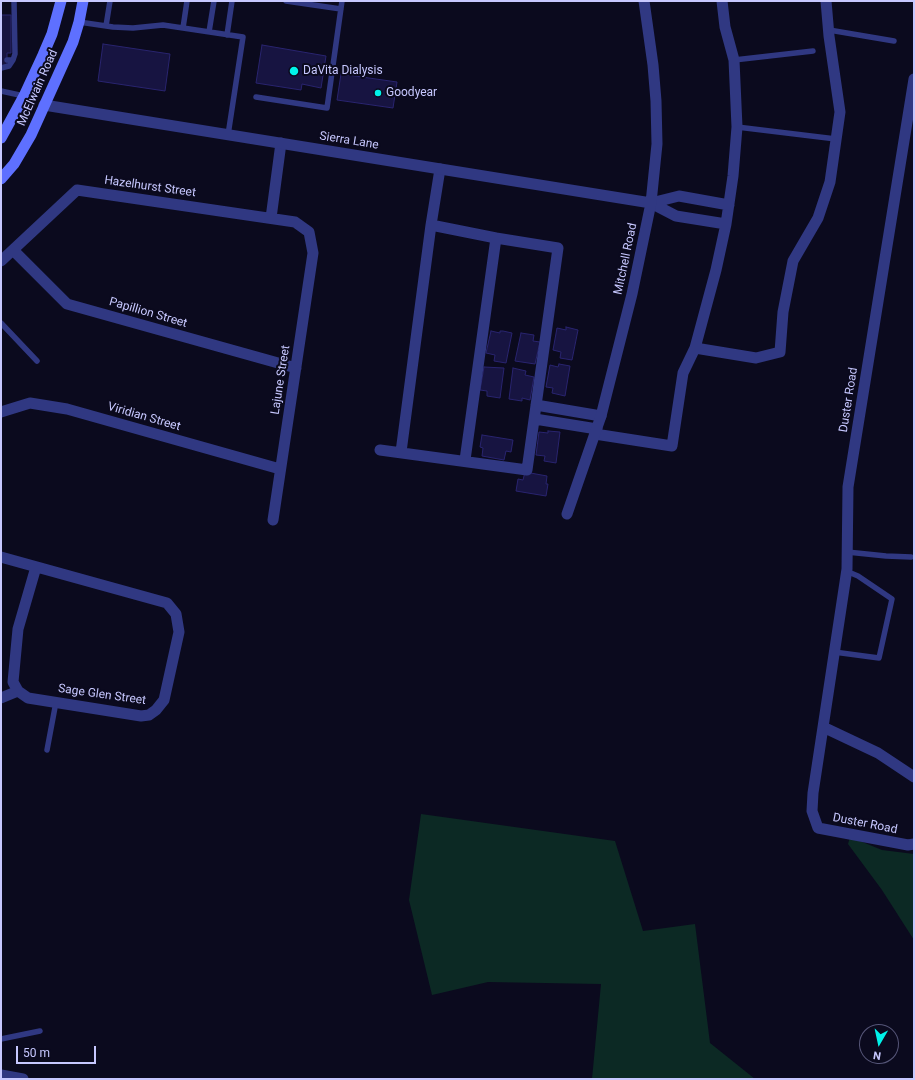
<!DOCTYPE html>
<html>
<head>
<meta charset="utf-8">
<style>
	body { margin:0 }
	#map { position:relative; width:915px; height:1080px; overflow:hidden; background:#0b0a1e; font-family:Roboto,sans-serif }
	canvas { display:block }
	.frame { position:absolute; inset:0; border:2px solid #c7c8ff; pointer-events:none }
	.north { position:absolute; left:859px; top:1024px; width:40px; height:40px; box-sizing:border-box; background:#0b0a1e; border:1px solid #565678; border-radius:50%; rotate:189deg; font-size:11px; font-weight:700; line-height:16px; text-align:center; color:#c7c8ff }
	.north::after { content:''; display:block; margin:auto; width:14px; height:18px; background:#00f2e9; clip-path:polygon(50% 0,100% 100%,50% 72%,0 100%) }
	.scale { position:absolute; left:16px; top:1046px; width:80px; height:18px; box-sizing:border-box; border:2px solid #c7c8ff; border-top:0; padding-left:5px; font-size:12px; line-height:14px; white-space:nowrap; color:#c7c8ff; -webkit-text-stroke:3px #0b0a1e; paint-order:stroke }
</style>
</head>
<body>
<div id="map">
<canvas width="915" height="1080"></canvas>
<div class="frame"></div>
<div class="north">N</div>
<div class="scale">50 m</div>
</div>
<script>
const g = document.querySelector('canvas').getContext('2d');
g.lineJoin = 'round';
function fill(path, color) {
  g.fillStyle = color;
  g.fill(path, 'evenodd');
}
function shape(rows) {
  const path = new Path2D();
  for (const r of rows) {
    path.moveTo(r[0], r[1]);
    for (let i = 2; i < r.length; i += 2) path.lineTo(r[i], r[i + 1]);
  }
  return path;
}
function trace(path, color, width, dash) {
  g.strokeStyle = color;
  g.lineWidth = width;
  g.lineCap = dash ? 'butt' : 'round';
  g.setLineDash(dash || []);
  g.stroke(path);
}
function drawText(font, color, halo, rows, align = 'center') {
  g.font = font + ' Roboto,sans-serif';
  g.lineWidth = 4;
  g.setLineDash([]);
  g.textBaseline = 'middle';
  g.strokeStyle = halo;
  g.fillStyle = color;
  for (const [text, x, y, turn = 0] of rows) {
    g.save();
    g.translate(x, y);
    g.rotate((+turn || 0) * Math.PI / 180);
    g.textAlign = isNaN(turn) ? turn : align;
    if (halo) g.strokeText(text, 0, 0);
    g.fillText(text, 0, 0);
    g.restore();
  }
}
fill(shape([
	[421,814,615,841,643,931,695,924,710,1043,755,1079,592,1079,601,984,488,982,432,995,409,900],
	[850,837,882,850,914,854,914,940,882,890,848,844]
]), '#0c2924');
const building = shape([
	[1,15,11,15,11,53,7,53,7,66,1,66,1,15],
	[103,44,170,54,165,91,98,81,103,44],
	[262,45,326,56,321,88,302,84,301,90,256,83,262,45],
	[341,74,397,82,393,108,337,100,341,74],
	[566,327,578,330,572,360,560,358,561,352,553,350,557,328,566,330,566,327],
	[491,331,500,333,500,331,503,331,512,333,506,363,494,361,495,355,486,353,491,331],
	[521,333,534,335,533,341,540,342,535,364,515,361,521,333],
	[559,364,570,366,565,396,552,393,553,388,546,387,550,365,558,367,559,364],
	[484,367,504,368,500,398,487,396,487,391,480,390,484,367],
	[513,368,526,371,525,375,534,377,530,400,522,398,522,401,509,399,513,368],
	[548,431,560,432,556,463,544,461,545,456,536,455,539,432,548,433,548,431],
	[482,435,513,440,511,452,506,451,504,460,482,456,483,448,480,447,482,435],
	[525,472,547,476,546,484,548,484,546,496,516,491,518,479,523,480,525,472]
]);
fill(building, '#171441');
trace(building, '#29246f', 1);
trace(shape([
	[286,1,341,9],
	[79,22,113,27,133,28,163,25,243,37,228,135],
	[106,26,110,1],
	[183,28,187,1],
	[829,30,894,41],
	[209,32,214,1],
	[227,35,232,1],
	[7,60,13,60,15,54,14,1],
	[734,60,813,51],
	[1,68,9,66,13,60],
	[1,91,24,96],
	[256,97,327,108,342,1],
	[737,127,836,139],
	[1,323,37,361],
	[847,552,886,556,911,557],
	[834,652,879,658,892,599,858,576,846,571],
	[47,750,56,702],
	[1,1039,40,1031]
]), '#303882', 5.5);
trace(shape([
	[914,79,848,487,847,569,813,793,812,811,818,828,908,845,914,844],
	[651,203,679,196,729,205],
	[651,203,676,216,726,224],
	[271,218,281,143],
	[431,225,440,169],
	[13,250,67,304,296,368],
	[1,261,77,190,295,222,309,232,313,253,273,520],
	[695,348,756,358,780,352,783,312,793,261,818,218,830,182,840,112,829,36,826,1],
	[536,405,601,416],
	[1,412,30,403,67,409,280,469],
	[535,419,597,429],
	[595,434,672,446,683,373,695,348,716,270,726,224,733,176,737,127,734,60,725,27,722,1],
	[380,450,527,470,558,248,496,238],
	[401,452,431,225,496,238,465,460],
	[1,557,167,603,176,614,179,632,164,700,156,710,149,715,141,716,28,698,18,691,13,682,18,629,36,567],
	[1,698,18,691],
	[823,727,878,753,914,777],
	[1,1075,23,1079]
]), '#303882', 11);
trace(shape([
	[44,105,651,203],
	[567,514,601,416,632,294,651,203,657,144,656,101,653,65,644,1]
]), '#303882', 11);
trace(shape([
	[1,138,24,96,43,55,52,34,61,1],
	[1,179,14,164,31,135,73,42,79,22,83,1]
]), '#5e70ff', 11);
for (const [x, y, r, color] of [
	[294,71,5,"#00f2e9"],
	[378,93,4,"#00f2e9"]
]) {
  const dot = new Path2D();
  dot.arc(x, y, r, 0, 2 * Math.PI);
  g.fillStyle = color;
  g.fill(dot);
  trace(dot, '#0b0a1e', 1.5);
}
drawText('12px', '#c7c8ff', '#0b0a1e', [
	["DaVita Dialysis",303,71],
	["Goodyear",386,93]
], 'left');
drawText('12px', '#c7c8ff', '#0b0a1e', [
	["McElwain Road",38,88,-66],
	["Sierra Lane",349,141,9],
	["Hazelhurst Street",150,187,8],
	["Mitchell Road",626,259,-78],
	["Papillion Street",148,313,16],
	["Lajune Street",281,380,-81],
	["Duster Road",849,400,-81],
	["Viridian Street",144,417,16],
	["Sage Glen Street",102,695,8],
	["Duster Road",865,824,11]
]);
</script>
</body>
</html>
